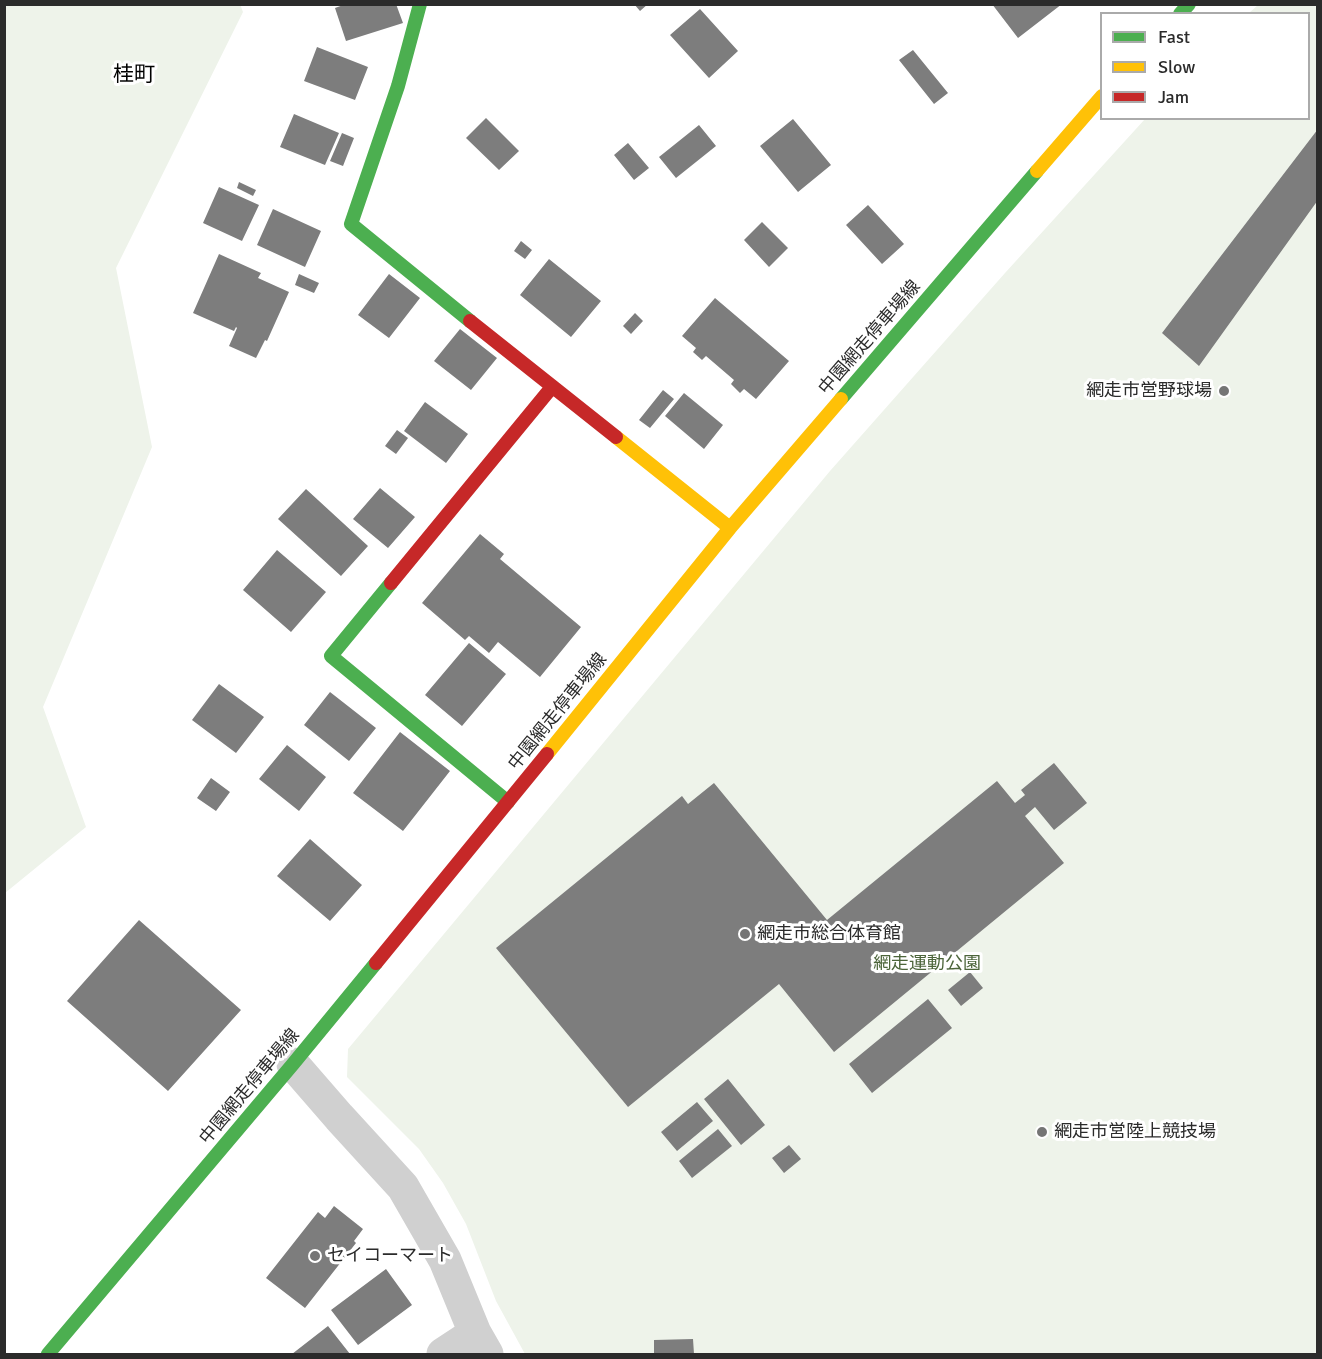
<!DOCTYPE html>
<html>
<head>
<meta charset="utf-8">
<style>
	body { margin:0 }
	#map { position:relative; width:1322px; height:1359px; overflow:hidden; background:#fff; font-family:Signika,sans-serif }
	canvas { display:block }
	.frame { position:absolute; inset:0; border:6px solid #2b2b2b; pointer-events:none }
	.legend { position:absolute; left:1100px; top:12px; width:210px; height:108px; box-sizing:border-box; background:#fff; border:2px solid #aaa; margin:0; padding:8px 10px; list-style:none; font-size:18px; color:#2b2b2b }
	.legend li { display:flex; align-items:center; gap:12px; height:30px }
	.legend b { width:30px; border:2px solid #aaa }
</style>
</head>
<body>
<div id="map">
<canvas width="1322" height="1359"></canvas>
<div class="frame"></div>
<ul class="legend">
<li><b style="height:8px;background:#4caf50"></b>Fast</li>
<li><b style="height:8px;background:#ffc107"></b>Slow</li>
<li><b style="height:8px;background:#c62828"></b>Jam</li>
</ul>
</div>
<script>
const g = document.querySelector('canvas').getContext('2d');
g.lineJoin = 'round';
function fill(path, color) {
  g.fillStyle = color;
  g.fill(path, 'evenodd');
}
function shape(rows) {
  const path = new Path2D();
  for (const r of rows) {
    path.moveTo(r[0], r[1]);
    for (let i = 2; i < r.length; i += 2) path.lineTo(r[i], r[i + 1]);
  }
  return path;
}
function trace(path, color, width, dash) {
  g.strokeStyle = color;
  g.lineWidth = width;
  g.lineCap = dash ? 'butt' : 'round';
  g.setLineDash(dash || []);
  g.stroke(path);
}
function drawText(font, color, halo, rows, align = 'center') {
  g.font = font + ' Signika,"Noto Sans JP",sans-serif';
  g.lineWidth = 6;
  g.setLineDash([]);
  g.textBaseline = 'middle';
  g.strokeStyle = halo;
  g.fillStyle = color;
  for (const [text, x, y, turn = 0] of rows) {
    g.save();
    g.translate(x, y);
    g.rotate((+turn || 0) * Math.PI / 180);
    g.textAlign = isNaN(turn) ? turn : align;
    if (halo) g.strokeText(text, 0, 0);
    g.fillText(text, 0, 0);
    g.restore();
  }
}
fill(shape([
	[5,4,240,4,243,12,116,268,152,447,43,707,86,827,5,893],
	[1258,5,1317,5,1317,1354,525,1354,496,1301,466,1224,443,1183,419,1149,347,1077,348,1049,830,471,1005,273,1145,119,1308,118,1308,14,1249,13]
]), '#eef3ea');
fill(shape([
	[346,4,396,4,403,23,346,41,335,8],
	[634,4,648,4,640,11],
	[992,4,1062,4,1018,38],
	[700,9,738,51,709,78,670,35],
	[317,47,368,67,355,100,304,81],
	[913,50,948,93,934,104,899,60],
	[294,114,339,133,325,165,280,147],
	[486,118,519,151,499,170,466,138],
	[793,119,831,165,798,192,760,146],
	[699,125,716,146,676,178,659,157],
	[1318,129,1318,200,1199,366,1162,333],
	[342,133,354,138,343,166,330,161],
	[628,143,649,168,634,180,614,155],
	[239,182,256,190,253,196,237,188],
	[219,187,259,205,242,241,203,223],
	[868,205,904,244,882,264,846,225],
	[273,209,321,231,305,267,257,245],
	[762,222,788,248,769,267,744,240],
	[521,241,532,250,525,259,514,251],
	[219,254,261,273,258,278,289,292,267,341,265,340,256,358,229,346,237,328,236,327,234,331,193,313],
	[549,259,601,301,571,337,520,295],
	[299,274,319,283,314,293,295,285],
	[389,274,420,298,389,338,358,315],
	[715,298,789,361,756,399,744,389,740,393,731,384,734,380,706,356,702,360,693,352,696,348,682,336],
	[635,313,643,321,631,334,623,326],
	[460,329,497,358,471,390,434,361],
	[663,390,674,399,650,428,639,420],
	[684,393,723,425,704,449,665,416],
	[425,402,468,434,446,463,404,431],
	[397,430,408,438,396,454,385,446],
	[380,488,415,517,388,548,353,519],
	[306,489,368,546,341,576,278,519],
	[480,534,504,554,500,559,581,627,540,677,498,642,489,653,469,636,465,640,422,603],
	[277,550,326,592,291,632,243,590],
	[469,643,506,674,462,726,425,695],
	[219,684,264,717,236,753,192,720],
	[330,692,376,728,349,761,304,725],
	[400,732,450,771,403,831,353,793],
	[287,745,326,777,299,811,259,779],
	[1054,763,1087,803,1054,830,1035,807,1025,816,1064,863,834,1052,779,984,628,1107,496,948,682,796,688,804,714,783,827,920,997,781,1015,803,1025,795,1021,790],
	[211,778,230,792,216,811,197,798],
	[310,839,362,885,330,921,277,876],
	[139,920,241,1010,168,1091,67,1001],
	[970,972,983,988,961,1006,948,990],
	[928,999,952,1028,872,1093,849,1064],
	[728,1079,765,1125,741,1145,704,1099],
	[697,1102,713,1121,677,1151,661,1132],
	[718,1129,732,1146,692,1178,679,1161],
	[789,1145,801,1159,784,1173,772,1158],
	[334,1206,363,1229,354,1241,356,1243,305,1308,266,1278,318,1212,325,1218],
	[386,1269,412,1305,358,1345,331,1310],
	[328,1326,350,1354,292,1354],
	[693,1339,694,1354,654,1354,654,1340]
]), '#7d7d7d');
trace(shape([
	[293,1064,339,1117,403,1187,445,1260,475,1333,487,1354],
	[443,1354,475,1333]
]), '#d0d0d0', 33);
trace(shape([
	[420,4,398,86,351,224,470,321],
	[1180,14,1189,4],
	[841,399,1037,171],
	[391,583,331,656,508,802],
	[48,1354,293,1064,376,963]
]), '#4caf50', 14);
trace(shape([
	[1037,171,1102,96],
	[616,437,730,528],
	[547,754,730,528,841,399]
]), '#ffc107', 14);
trace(shape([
	[470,321,616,437],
	[391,583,552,387],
	[376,963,547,754]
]), '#c62828', 14);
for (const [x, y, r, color] of [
	[1224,391,6,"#757575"],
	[745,934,6,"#757575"],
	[1042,1132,6,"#757575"],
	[315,1256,6,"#757575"]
]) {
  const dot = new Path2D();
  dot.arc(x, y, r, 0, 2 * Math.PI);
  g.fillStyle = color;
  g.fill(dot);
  trace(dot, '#fff', 2);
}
drawText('18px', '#2b2b2b', '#fff', [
	["中園網走停車場線",870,338,-49],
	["中園網走停車場線",558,712,-51],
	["中園網走停車場線",250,1087,-50]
]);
drawText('18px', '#2b2b2b', '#fff', [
	["網走市営野球場",1212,391,"right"],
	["網走市総合体育館",757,934],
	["網走市営陸上競技場",1054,1132],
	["セイコーマート",327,1256]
], 'left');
drawText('18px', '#4c653a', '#fff', [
	["網走運動公園",927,964]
]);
drawText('21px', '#000', '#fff', [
	["桂町",134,75]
]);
</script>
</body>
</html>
